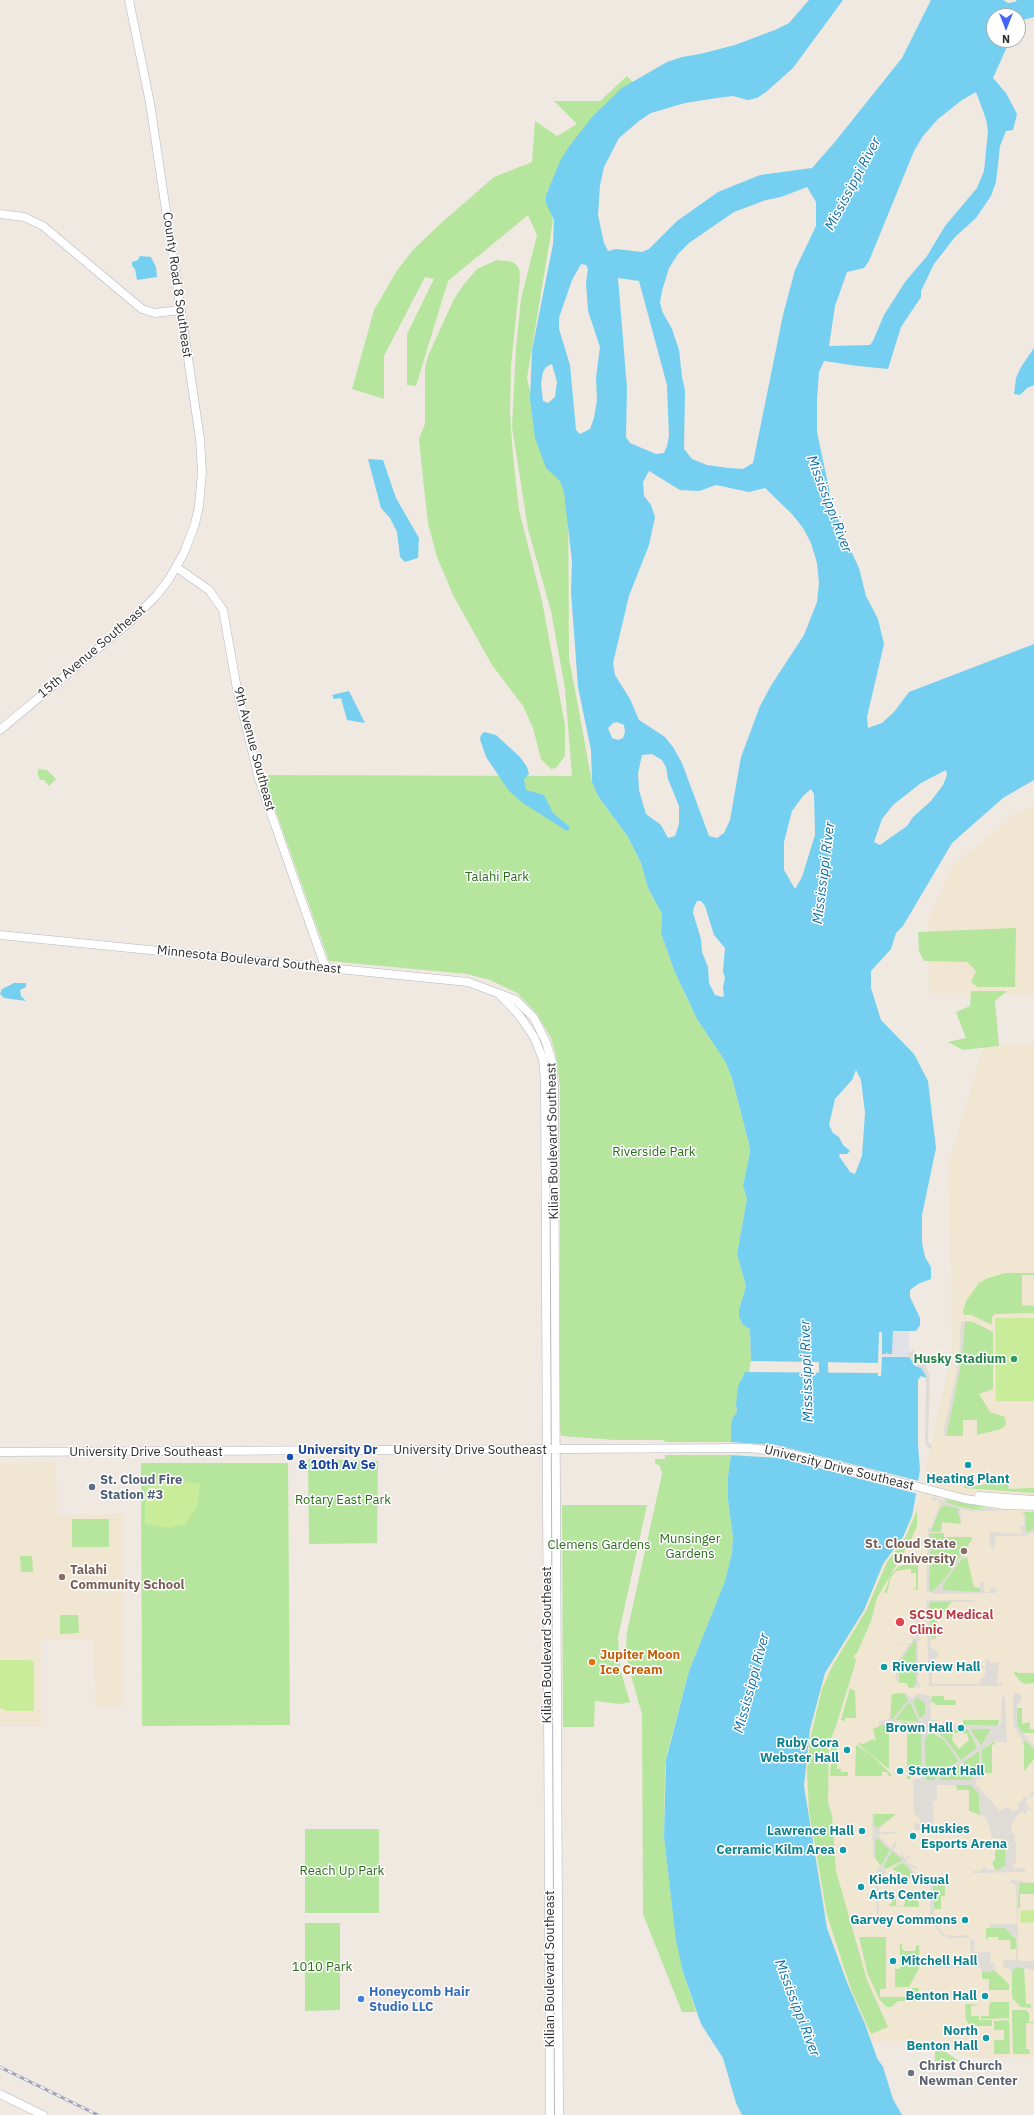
<!DOCTYPE html>
<html>
<head>
<meta charset="utf-8">
<style>
	body { margin:0 }
	#map { position:relative; width:1034px; height:2115px; overflow:hidden; background:#efe9e1; font-family:"IBM Plex Sans",sans-serif }
	canvas { display:block }
	.north { position:absolute; left:986px; top:8px; width:40px; height:40px; box-sizing:border-box; background:#fff; border:1px solid #ababab; border-radius:50%; rotate:180deg; font-size:11px; font-weight:700; line-height:16px; text-align:center; color:#2e2e2e }
	.north::after { content:''; display:block; margin:auto; width:14px; height:18px; background:#4264fb; clip-path:polygon(50% 0,100% 100%,50% 72%,0 100%) }
</style>
</head>
<body>
<div id="map">
<canvas width="1034" height="2115"></canvas>
<div class="north">N</div>
</div>
<script>
const g = document.querySelector('canvas').getContext('2d');
g.lineJoin = 'round';
function fill(path, color) {
  g.fillStyle = color;
  g.fill(path, 'evenodd');
}
function shape(rows) {
  const path = new Path2D();
  for (const r of rows) {
    path.moveTo(r[0], r[1]);
    for (let i = 2; i < r.length; i += 2) path.lineTo(r[i], r[i + 1]);
  }
  return path;
}
function trace(path, color, width, dash) {
  g.strokeStyle = color;
  g.lineWidth = width;
  g.lineCap = dash ? 'butt' : 'round';
  g.setLineDash(dash || []);
  g.stroke(path);
}
function drawText(font, color, halo, rows, align = 'center') {
  g.font = font + ' "IBM Plex Sans",sans-serif';
  g.lineWidth = 3;
  g.setLineDash([]);
  g.textBaseline = 'middle';
  g.strokeStyle = halo;
  g.fillStyle = color;
  for (const [text, x, y, turn = 0] of rows) {
    g.save();
    g.translate(x, y);
    g.rotate((+turn || 0) * Math.PI / 180);
    g.textAlign = isNaN(turn) ? turn : align;
    if (halo) g.strokeText(text, 0, 0);
    g.fillText(text, 0, 0);
    g.restore();
  }
}
fill(shape([
	[893,1331,909,1332,909,1357,882,1357,882,1354,886,1354,886,1352,892,1354]
]), '#e3e1e8');
fill(shape([
	[1034,806,1034,994,929,993,928,920,953,866,1018,812],
	[1034,1044,1034,2057,969,2058,935,2041,871,2041,848,1985,827,1928,808,1821,804,1778,810,1729,825,1673,864,1610,878,1573,883,1564,903,1537,919,1500,952,1351,949,1163,984,1045],
	[56,1462,57,1515,123,1514,124,1706,95,1706,94,1639,41,1640,41,1726,0,1726,0,1463]
]), '#f0e6d1');
fill(shape([
	[627,76,639,88,547,190,553,221,527,378,546,462,568,491,569,658,592,782,598,796,628,837,641,863,648,888,662,914,661,933,674,970,697,1019,725,1061,732,1078,749,1144,750,1152,743,1186,747,1199,737,1254,746,1286,739,1310,739,1317,743,1325,750,1329,751,1361,749,1372,745,1374,741,1379,736,1404,737,1412,732,1419,732,1442,665,1442,664,1440,615,1440,561,1436,560,1427,560,1087,556,1056,551,1038,537,1014,525,1001,517,993,490,980,467,974,329,961,263,775,572,776,565,688,551,611,528,529,512,427,516,348,521,299,537,235,528,215,448,281,416,386,407,385,407,334,434,279,425,277,384,356,384,399,352,389,374,310,396,272,413,250,440,224,494,177,532,162,535,121,557,136,577,124,554,101,600,101],
	[497,260,513,262,519,268,520,278,511,366,510,413,513,456,519,510,542,601,565,725,565,756,556,768,551,769,541,759,533,728,523,706,492,665,454,597,437,557,428,523,424,488,419,439,425,424,425,367,428,356,454,299,464,284,477,269],
	[38,769,47,770,56,779,49,786,44,780,40,780,38,775],
	[1016,928,1015,987,978,987,971,982,976,971,967,962,924,961,919,951,918,932],
	[971,991,1007,991,995,1001,999,1046,963,1050,948,1042,966,1038,956,1012,970,1006],
	[1005,1273,1034,1273,1034,1275,1022,1275,1022,1305,1034,1306,1034,1313,995,1314,992,1317,992,1325,971,1315,964,1315,963,1312,966,1301,979,1283,988,1278],
	[965,1321,973,1322,993,1332,993,1389,979,1394,990,1412,1005,1417,1006,1425,1001,1429,977,1435,977,1420,963,1420,963,1436,946,1436,961,1363],
	[665,1455,731,1455,728,1476,728,1500,733,1537,732,1553,725,1581,689,1671,667,1754,665,1769,664,1837,672,1904,683,1972,696,2012,682,2012,643,1914,642,1714,629,1669,626,1647,627,1632,662,1474,660,1466,655,1463,655,1459,665,1459],
	[308,1459,378,1461,377,1543,309,1544],
	[141,1463,288,1463,290,1725,142,1726],
	[994,1483,1004,1483,1008,1485,1009,1489,1034,1488,1034,1493,964,1488,965,1485,975,1486],
	[943,1499,987,1507,973,1507,999,1510,973,1509,959,1507,950,1505],
	[562,1505,647,1505,618,1637,620,1669,630,1702,621,1704,595,1701,594,1727,563,1727],
	[944,1505,958,1508,961,1524,942,1522,941,1532,930,1532,941,1507],
	[917,1511,917,1526,911,1540,877,1598,871,1621,857,1653,853,1656,856,1659,855,1664,836,1726,829,1743,828,1803,832,1815,836,1871,867,1980,888,2027,871,2034,851,1989,827,1915,809,1811,807,1770,810,1739,822,1689,833,1665,866,1611,887,1562,905,1538],
	[1023,1512,1034,1512,1034,1529,1026,1533,1026,1516],
	[72,1519,109,1519,109,1547,72,1547],
	[930,1533,944,1533,944,1537,970,1537,973,1538,945,1579,932,1592,929,1592],
	[20,1556,32,1556,33,1572,21,1572],
	[967,1557,974,1587,980,1588,980,1592,945,1592,943,1590,943,1584,962,1558],
	[902,1565,918,1565,918,1590,912,1589,916,1588,916,1573,911,1573,911,1569,902,1570,896,1571,891,1577,887,1593,885,1593,884,1591,886,1589,890,1576,898,1567],
	[932,1602,952,1602,948,1606,947,1612,937,1612,936,1639,930,1637,929,1604],
	[60,1615,78,1615,79,1633,60,1634],
	[914,1640,916,1640,916,1665,898,1665],
	[898,1667,916,1667,916,1684,913,1688,909,1688,907,1683,899,1683],
	[1016,1671,1018,1673,1034,1673,1034,1683,1025,1684,1020,1681,1014,1673],
	[850,1688,855,1691,856,1718,845,1718,845,1721,841,1720],
	[905,1693,908,1700,893,1719,890,1719,892,1694],
	[932,1696,944,1696,944,1700,955,1700,956,1705,935,1705,935,1703,931,1702],
	[917,1697,925,1703,925,1714,922,1717,919,1717,913,1702],
	[910,1702,919,1722,894,1720,906,1705],
	[1017,1708,1022,1708,1022,1724,1030,1722,1030,1729,1034,1729,1034,1733,1022,1733,1019,1730,1017,1725],
	[963,1720,999,1720,998,1726,963,1725],
	[901,1722,917,1723,921,1727,921,1767,915,1769,910,1779,907,1779,907,1724,901,1724],
	[884,1724,889,1728,889,1769,859,1745,859,1742,863,1744,873,1739,876,1741,873,1729],
	[936,1729,958,1729,958,1733,953,1733,952,1740,959,1749,969,1740,967,1734,963,1733,963,1729,968,1729,978,1749,961,1761],
	[970,1729,991,1729,981,1746],
	[930,1731,944,1740,959,1761,943,1771,935,1780,925,1780,925,1739],
	[835,1736,833,1743,837,1743,837,1769,841,1769,841,1772,848,1772,848,1776,830,1776,831,1763,834,1761,831,1759,831,1743],
	[1024,1739,1034,1749,1034,1759,1024,1771],
	[995,1741,995,1744,992,1745,992,1773,981,1773,982,1749],
	[856,1745,871,1755,891,1774,891,1776,889,1776,887,1772,882,1772,882,1776,855,1776],
	[979,1751,979,1773,975,1776,963,1762],
	[960,1764,974,1777,971,1780,938,1780,945,1772],
	[956,1785,972,1785,979,1794,980,1815,969,1811,969,1790,957,1790],
	[874,1814,895,1814,895,1815,878,1828,874,1826],
	[305,1829,379,1829,379,1913,305,1913],
	[878,1838,890,1850,881,1866,875,1858,875,1840],
	[1005,1839,1006,1865,999,1869,995,1869,992,1862,995,1860,995,1841],
	[892,1851,903,1860,886,1869,883,1867],
	[902,1863,907,1865,917,1881,892,1869],
	[1019,1883,1034,1883,1034,1894,1020,1894,1020,1908,1018,1908],
	[935,1884,945,1884,945,1896,941,1896,941,1909,933,1909,933,1885],
	[918,1896,919,1907,889,1906,889,1904,892,1903,892,1897,896,1897,896,1906,904,1906,906,1897],
	[305,1923,340,1923,340,2010,305,2011],
	[986,1928,1005,1928,1016,1939,1017,1949,1010,1949,1011,1946,1010,1940,998,1940,998,1937,988,1937,986,1941],
	[859,1937,886,1937,886,1989,880,1989,880,1997,912,1997,912,1988,919,1988,919,2001,898,2001,891,2007,886,2007,880,2000,868,1975],
	[900,1943,902,1944,902,1949,905,1951,915,1951,916,1946,919,1945,920,1966,909,1987,895,1987,895,1969,900,1969],
	[1015,1967,1024,1967,1026,2004,1031,2004,1031,2008,1021,2007,1012,1998,1012,1971],
	[993,1969,1005,1980,1009,1985,1009,1990,989,1990,989,1979,982,1979,982,1971,991,1972],
	[991,2002,1009,2002,1009,2018,981,2019,981,2016,989,2016,989,2005],
	[965,2004,980,2005,971,2006,971,2016,979,2016,979,2020,992,2020,992,2026,974,2026,969,2024,966,2020],
	[1012,2010,1026,2010,1029,2013,1029,2022,1034,2022,1034,2023,1026,2023,1026,2049,1029,2049,1030,2054,1013,2054],
	[1009,2020,1010,2054,994,2054,994,2040,1004,2040,1004,2030,994,2030,994,2021],
	[935,2046,940,2048,959,2061,935,2061]
]), '#b6e59e');
fill(shape([
	[995,1318,1034,1318,1034,1401,996,1401],
	[156,1477,200,1484,197,1506,186,1524,169,1528,145,1524,145,1505,150,1481],
	[0,1660,30,1660,34,1663,34,1711,7,1711,0,1708],
	[1034,1910,1034,1922,1021,1923,1020,1911]
]), '#c9ec9a');
fill(shape([
	[965,1321,961,1363,946,1436,943,1433,959,1362,961,1322],
	[913,1350,924,1360,930,1377,928,1442,932,1445,931,1450,925,1444,926,1378,921,1368,915,1366,909,1357,909,1352],
	[933,1497,959,1507,973,1509,999,1510,999,1511,969,1511,960,1509,962,1518,958,1514,958,1508,944,1505,941,1507,930,1533,929,1591,933,1592,945,1579,964,1551,965,1557,962,1558,943,1584,943,1590,980,1592,980,1582,984,1582,984,1592,989,1592,992,1587,996,1589,996,1593,936,1594,926,1591,928,1528,931,1528,940,1504,937,1499,936,1501,931,1500],
	[1021,1512,1026,1516,1026,1533,1034,1529,1034,1532,1025,1536,997,1536,995,1539,995,1548,992,1548,989,1542,990,1532,1022,1534,1020,1526,1024,1525,1024,1517],
	[930,1600,973,1600,974,1602,932,1602,929,1604,930,1637,936,1640,931,1640,930,1646,938,1652,938,1657,932,1660,932,1666,936,1667,932,1670,932,1684,979,1684,986,1672,985,1668,980,1668,980,1666,986,1666,986,1660,988,1660,991,1663,999,1662,997,1684,1003,1683,1002,1686,929,1686,926,1602],
	[918,1608,918,1622,920,1622,920,1626,918,1626,918,1638,920,1638,921,1640,918,1641,918,1664,920,1667,918,1667,918,1683,920,1683,921,1687,913,1688,916,1683,916,1667,898,1667,898,1681,896,1682,896,1661,898,1661,909,1644,898,1644,899,1643,911,1643,913,1639,910,1634,916,1638,916,1619,911,1622,911,1609,914,1609,916,1614,916,1609],
	[916,1640,916,1665,898,1665,914,1641],
	[905,1693,911,1698,917,1695,917,1693,930,1696,931,1720,938,1720,938,1725,958,1725,958,1729,936,1729,936,1730,948,1742,961,1760,978,1747,968,1729,963,1729,963,1725,998,1726,1001,1724,1002,1698,1005,1696,1007,1743,993,1741,982,1749,982,1777,976,1780,976,1785,1000,1811,1007,1807,1012,1811,1016,1811,1018,1808,1019,1802,1023,1802,1023,1796,1026,1796,1026,1799,1034,1790,1034,1793,1025,1802,1029,1808,1034,1810,1027,1810,1026,1815,1022,1811,1013,1821,1011,1829,1012,1833,1015,1835,1014,1842,1016,1842,1016,1864,1013,1864,1013,1869,1025,1868,1025,1872,972,1873,972,1871,980,1871,984,1867,988,1870,999,1869,1006,1865,1005,1839,992,1838,988,1821,983,1815,981,1817,980,1815,979,1794,971,1785,937,1785,937,1796,936,1801,933,1801,934,1829,914,1830,914,1823,920,1824,920,1820,914,1813,913,1780,921,1778,921,1727,917,1723,903,1722,891,1723,890,1728,884,1724,879,1726,879,1721,889,1719,891,1694,892,1694,890,1702,891,1719,893,1719,908,1700],
	[917,1697,925,1703,925,1714,922,1717,919,1717,913,1702],
	[910,1702,919,1722,895,1720,906,1705],
	[971,1729,991,1729,981,1746,979,1745],
	[930,1731,933,1731,944,1740,959,1761,943,1771,935,1780,926,1780,925,1740],
	[979,1751,979,1773,975,1775,963,1762],
	[959,1764,974,1777,971,1780,939,1780,945,1772],
	[1015,1693,1019,1693,1022,1698,1017,1706,1017,1726,1034,1746,1034,1749,1025,1739,1024,1744,1022,1744,1023,1739,1020,1737,1013,1725,1013,1697],
	[872,1813,874,1814,874,1826,878,1828,895,1815,879,1829,881,1832,895,1832,895,1834,880,1834,879,1837,891,1848,896,1840,897,1843,893,1850,902,1857,900,1848,905,1859,909,1855,911,1857,906,1860,908,1864,918,1867,917,1869,911,1867,915,1874,915,1878,906,1865,902,1863,889,1869,903,1860,892,1851,883,1867,887,1872,884,1876,880,1875,881,1871,878,1873,879,1913,877,1914,876,1898,872,1898,872,1894,876,1894,876,1872,881,1866,890,1850,878,1838,875,1840,875,1858,873,1857],
	[1011,1880,1034,1882,1019,1883,1018,1886,1018,1961,1034,1961,1034,1970,1015,1967,1012,1972,1007,1968,1003,1967,1003,1960,1015,1960,1016,1958,1017,1940,1005,1928,990,1928,990,1924,1017,1924,1016,1886,1014,1883,1009,1883],
	[933,1885,935,1924,945,1935,949,1936,951,1934,952,1936,967,1935,970,1940,975,1940,974,1952,991,1952,990,1963,995,1963,995,1969,991,1972,982,1971,980,1967,930,1968,931,1965,971,1965,970,1940,967,1938,952,1938,950,1939,942,1935,934,1925,930,1924,930,1886]
]), '#dfdcd8');
fill(shape([
	[809,0,843,0,793,68,766,92,757,98,748,100,733,96,717,98,685,103,651,113,639,121,619,138,604,167,600,185,598,215,604,243,608,251,616,249,642,252,649,249,677,221,718,192,760,175,812,168,834,143,902,58,931,0,1003,0,1008,3,1015,2,1017,0,1034,0,1034,17,1023,20,1018,25,1018,16,994,16,994,40,1010,40,993,78,1006,93,1017,114,1013,130,1006,131,1000,146,996,182,991,196,976,218,955,237,934,264,921,291,921,297,901,327,888,369,858,366,824,361,819,372,817,399,817,432,831,498,844,536,859,568,866,596,878,619,884,644,867,717,868,728,882,723,894,712,909,692,1034,644,1034,780,1003,798,952,843,903,926,896,933,891,949,871,971,871,988,881,1020,914,1054,928,1081,936,1148,922,1215,922,1243,925,1257,931,1267,931,1279,918,1284,910,1290,910,1297,920,1318,920,1325,916,1331,893,1331,892,1354,888,1354,886,1352,886,1354,882,1354,882,1332,879,1332,878,1363,751,1361,750,1329,743,1325,739,1317,739,1310,746,1286,737,1254,747,1199,743,1186,750,1152,749,1144,732,1078,725,1061,697,1019,674,970,661,933,662,914,648,888,641,863,628,837,598,796,592,782,591,750,578,687,571,592,572,562,564,492,560,481,546,468,535,438,530,399,532,350,553,244,554,220,546,203,546,195,561,159,571,144,593,116,622,88,667,62,682,57,700,54,735,45,775,30,789,23],
	[976,92,986,119,988,131,984,171,977,188,945,226,927,256,905,282,884,315,873,341,870,345,829,346,835,306,847,272,864,268,869,261,914,151,923,136,938,119,962,100],
	[807,187,816,202,816,226,795,270,783,315,753,463,743,469,728,468,707,465,692,459,684,449,685,390,682,377,679,350,672,329,662,311,660,302,662,291,669,268,678,254,689,243,734,212,766,200,781,197],
	[581,264,586,265,588,269,586,282,588,311,600,347,596,377,597,400,594,418,590,429,580,434,576,430,570,365,559,329,559,318,572,280],
	[618,278,639,281,667,385,669,436,667,446,664,453,656,454,630,443,626,437,627,388],
	[552,364,557,382,555,397,548,403,543,401,541,384,543,372,546,367],
	[649,471,680,490,699,491,716,485,749,492,765,488,792,514,803,528,811,543,817,563,819,583,817,602,804,635,772,684,760,706,741,757,730,820,724,833,717,838,709,836,682,763,673,747,665,737,639,720,630,699,615,675,613,663,629,596,649,545,655,517,651,505,644,496,643,482],
	[617,722,624,725,625,732,623,738,618,740,612,738,608,728,613,723],
	[652,754,662,760,666,767,668,779,679,806,679,824,675,836,668,838,661,825,646,814,639,790,638,773,642,755],
	[946,770,947,775,943,785,931,801,913,817,907,826,880,845,874,842,882,819,893,805,921,783],
	[811,789,814,794,815,835,802,877,795,889,784,870,784,842,792,811,803,796],
	[697,901,701,901,705,906,714,935,725,948,723,971,725,978,723,987,724,996,722,997,715,995,709,983,708,967,702,952,701,939,693,913,694,907],
	[856,1070,861,1080,865,1113,862,1156,855,1174,850,1172,839,1156,840,1154,847,1154,850,1151,843,1145,839,1137,833,1133,829,1125,835,1099,852,1080],
	[140,256,151,257,156,267,157,277,137,280,135,269,132,266,132,262,138,260],
	[1034,348,1034,385,1027,388,1020,395,1014,394,1016,378,1021,367],
	[368,459,383,460,396,498,419,538,418,558,405,562,400,557,397,532,390,518,381,508],
	[349,691,365,723,347,720,341,698,334,699,332,695],
	[484,732,496,735,520,757,527,767,529,774,524,779,526,790,544,795,553,813,570,827,567,831,523,803,509,791,486,757,480,739,481,735],
	[14,983,26,983,26,987,20,990,21,996,26,1001,4,998,0,994,2,989],
	[882,1357,909,1357,915,1366,921,1368,925,1374,926,1378,921,1376,918,1380,918,1445,920,1470,915,1500,912,1516,903,1537,883,1564,864,1610,825,1673,810,1729,804,1786,827,1928,848,1985,865,2024,877,2058,883,2067,893,2099,902,2115,742,2115,736,2103,723,2058,701,2024,683,1972,676,1940,664,1837,666,1760,689,1671,725,1581,732,1553,733,1537,728,1500,728,1476,731,1455,731,1428,732,1419,737,1412,736,1404,738,1386,745,1372,878,1373,878,1376,881,1376]
]), '#75cff0');
fill(shape([
	[730,1442,776,1445,919,1481,918,1494,780,1458,729,1455]
]), '#efe9e1');
trace(shape([
	[823,1351,824,1383]
]), '#75cff0', 9);
const secondary = shape([
	[0,214,24,217,43,226,142,309,155,313,181,310],
	[176,567,209,590,223,610,237,689,259,779,323,961,328,968],
	[0,730,132,620,156,596,169,579,184,553,195,524,199,506,202,472,200,439,150,103,129,0],
	[0,935,468,982,516,1000,534,1018,546,1042,552,1062,554,1085,559,2115],
	[499,994,519,1015,534,1037,543,1059,545,1081,550,2115],
	[0,1452,750,1448,788,1453,965,1499,1004,1505,1034,1506],
	[979,1496,1034,1500],
	[0,2094,43,2115]
]);
trace(secondary, '#b4b7c1', 9);
trace(secondary, '#fff', 8);
const rail = shape([
	[0,2067,98,2115]
]);
trace(rail, '#a3a6b8', 3);
trace(rail, '#fff', 1.5, [4.5]);
for (const [x, y, r, color] of [
	[1014,1359,4,"#2e9e5b"],
	[290,1457,4,"#1a4fb4"],
	[968,1465,4,"#0f9aa8"],
	[92,1487,4,"#5c6f8a"],
	[964,1551,4,"#8d6e63"],
	[62,1577,4,"#8d6e63"],
	[900,1622,5,"#e0444e"],
	[592,1662,4,"#e8710a"],
	[884,1667,4,"#0f9aa8"],
	[961,1728,4,"#0f9aa8"],
	[847,1750,4,"#0f9aa8"],
	[900,1771,4,"#0f9aa8"],
	[862,1831,4,"#0f9aa8"],
	[913,1836,4,"#0f9aa8"],
	[843,1850,4,"#0f9aa8"],
	[861,1887,4,"#0f9aa8"],
	[965,1920,4,"#0f9aa8"],
	[893,1961,4,"#0f9aa8"],
	[985,1996,4,"#0f9aa8"],
	[361,1999,4,"#3f7fe0"],
	[986,2038,4,"#0f9aa8"],
	[911,2073,4,"#6b7280"]
]) {
  const dot = new Path2D();
  dot.arc(x, y, r, 0, 2 * Math.PI);
  g.fillStyle = color;
  g.fill(dot);
  trace(dot, '#fff', 1.5);
}
drawText('13px', '#2e2e2e', '#fff', [
	["County Road 8 Southeast",177,285,82],
	["15th Avenue Southeast",92,652,-40],
	["9th Avenue Southeast",254,749,75],
	["Minnesota Boulevard Southeast",249,960,6],
	["Kilian Boulevard Southeast",553,1141,-91],
	["University Drive Southeast",470,1450],
	["University Drive Southeast",146,1452],
	["University Drive Southeast",839,1468,14],
	["Kilian Boulevard Southeast",547,1645,-90],
	["Kilian Boulevard Southeast",550,1969,-90]
]);
drawText('13px', '#2c6e1b', '#fff', [
	["Talahi Park",497,877],
	["Riverside Park",654,1152],
	["Rotary East Park",343,1500],
	["Munsinger",690,1539],
	["Gardens",690,1554],
	["Clemens Gardens",599,1545],
	["Reach Up Park",342,1871],
	["1010 Park",322,1967]
]);
drawText('bold 13px', '#27864d', '#fff', [
	["Husky Stadium",1006,1359]
], 'right');
drawText('bold 13px', '#164399', '#fff', [
	["University Dr",298,1450],
	["& 10th Av Se",298,1465]
], 'left');
drawText('bold 13px', '#0d838f', '#fff', [
	["Heating Plant",968,1479,"center"],
	["Riverview Hall",892,1667,"left"],
	["Brown Hall",953,1728],
	["Ruby Cora",839,1743],
	["Webster Hall",839,1758],
	["Stewart Hall",908,1771,"left"],
	["Huskies",921,1829,"left"],
	["Esports Arena",921,1844,"left"],
	["Lawrence Hall",854,1831],
	["Cerramic Kilm Area",835,1850],
	["Kiehle Visual",869,1880,"left"],
	["Arts Center",869,1895,"left"],
	["Garvey Commons",957,1920],
	["Mitchell Hall",901,1961,"left"],
	["Benton Hall",977,1996],
	["North",978,2031],
	["Benton Hall",978,2046]
], 'right');
drawText('bold 13px', '#4e5e75', '#fff', [
	["St. Cloud Fire",100,1480],
	["Station #3",100,1495]
], 'left');
drawText('bold 13px', '#785e54', '#fff', [
	["St. Cloud State",956,1544],
	["University",956,1559],
	["Talahi",70,1570,"left"],
	["Community School",70,1585,"left"]
], 'right');
drawText('bold 13px', '#be3a42', '#fff', [
	["SCSU Medical",909,1615],
	["Clinic",909,1630]
], 'left');
drawText('bold 13px', '#c56008', '#fff', [
	["Jupiter Moon",600,1655],
	["Ice Cream",600,1670]
], 'left');
drawText('bold 13px', '#366cbe', '#fff', [
	["Honeycomb Hair",369,1992],
	["Studio LLC",369,2007]
], 'left');
drawText('bold 13px', '#5b616d', '#fff', [
	["Christ Church",919,2066],
	["Newman Center",919,2081]
], 'left');
drawText('italic 14px', '#0d6fa3', '#fff', [
	["Mississippi River",853,184,-62],
	["Mississippi River",829,504,69],
	["Mississippi River",824,873,-83],
	["Mississippi River",807,1371,-92],
	["Mississippi River",752,1683,-75],
	["Mississippi River",797,2008,69]
]);
</script>
</body>
</html>
